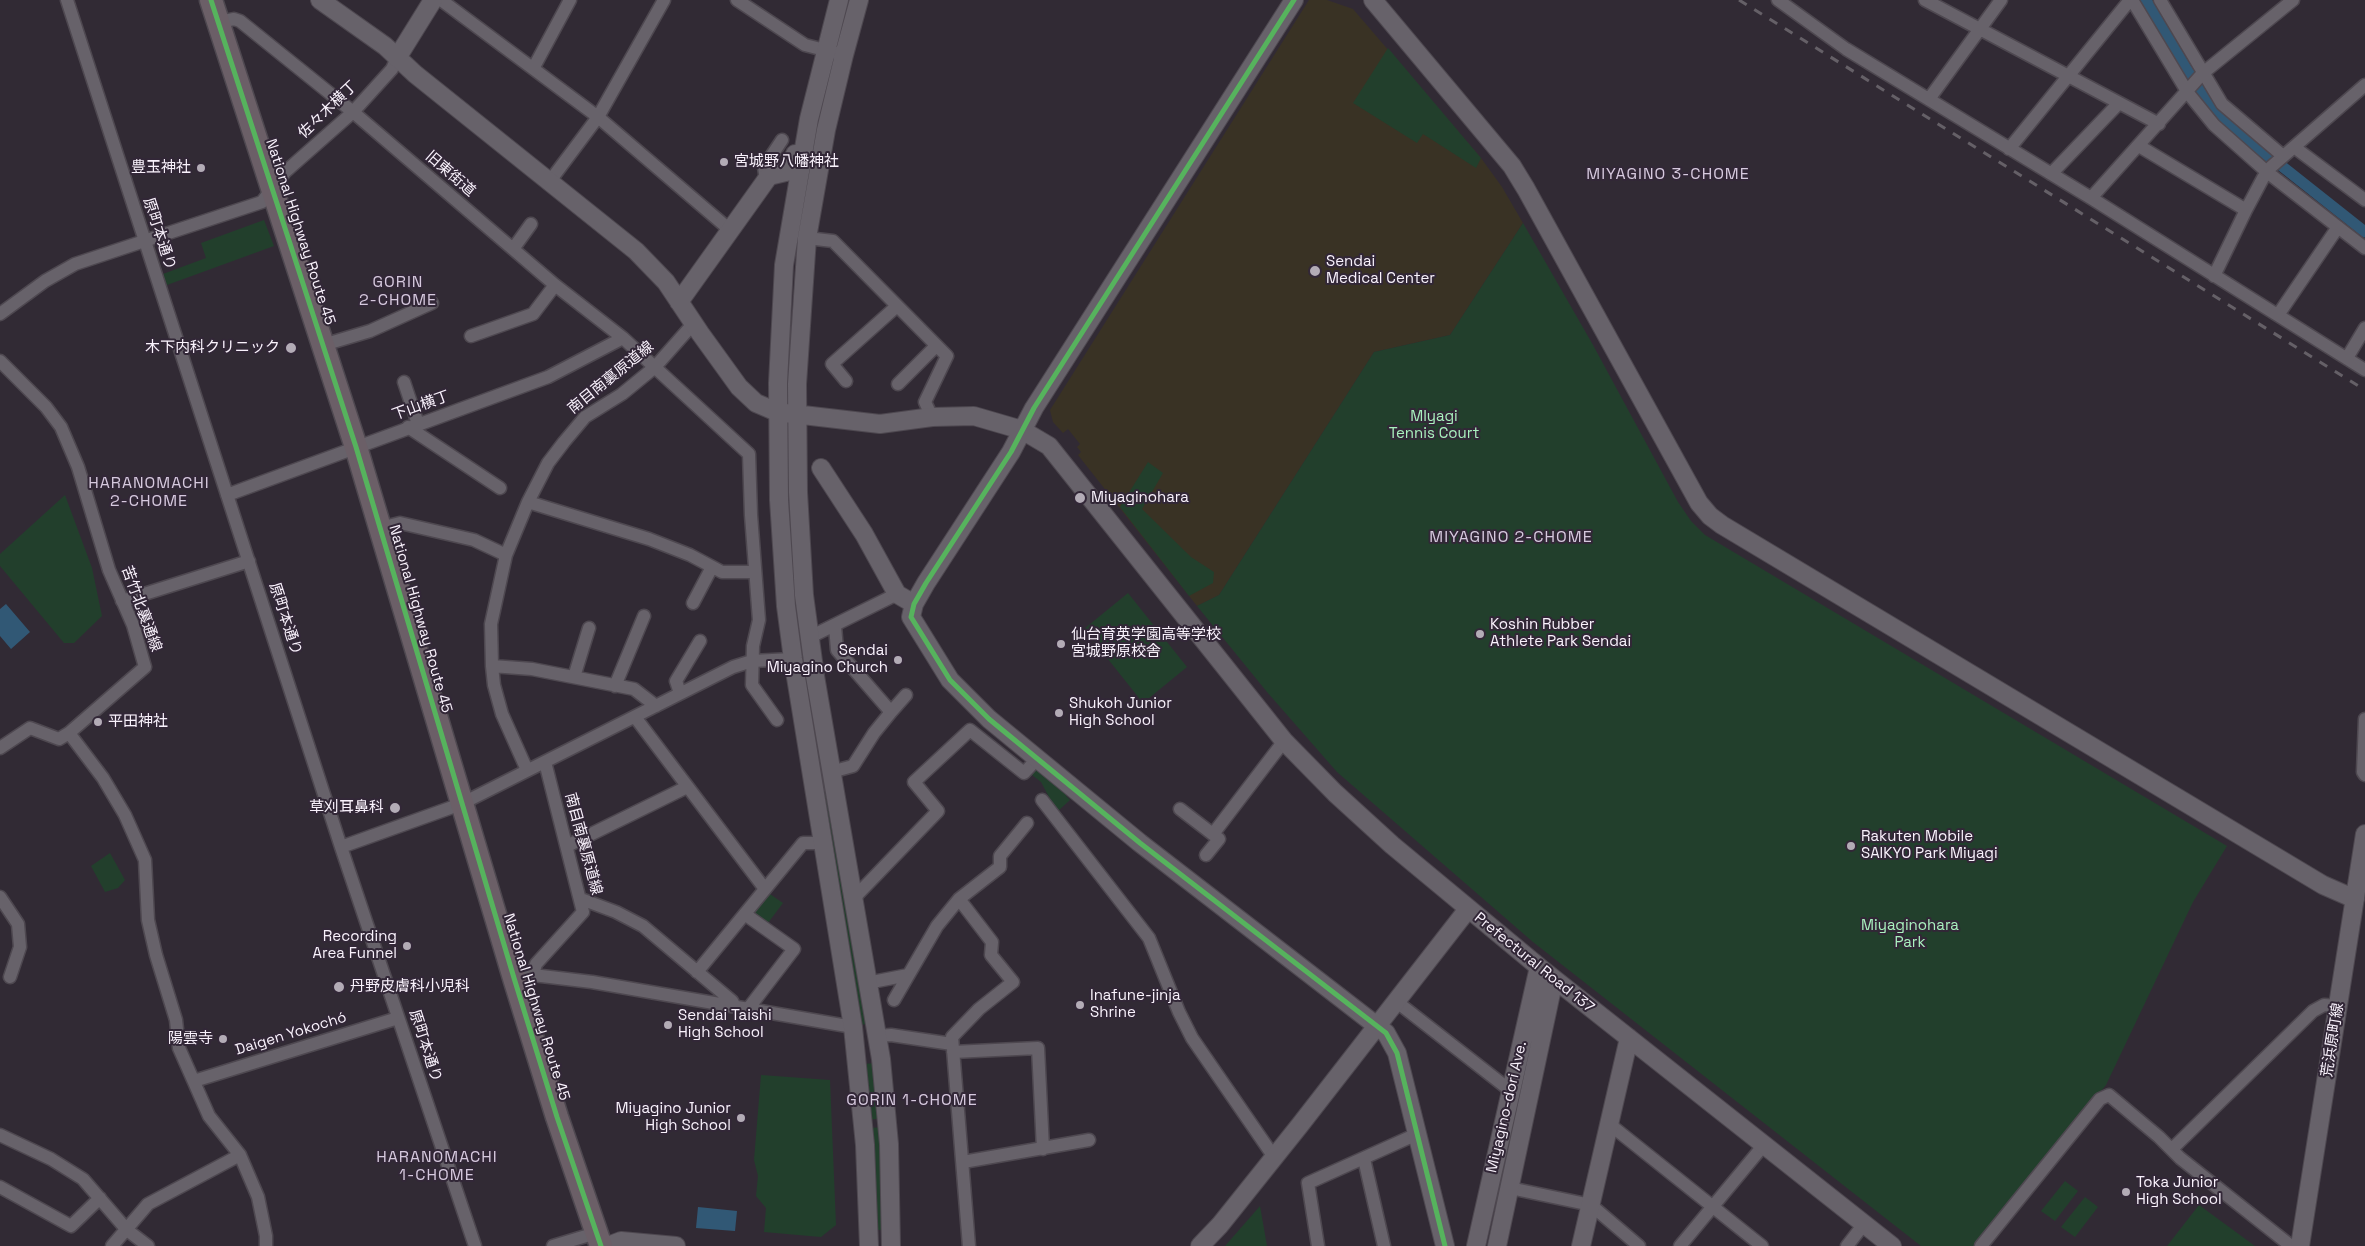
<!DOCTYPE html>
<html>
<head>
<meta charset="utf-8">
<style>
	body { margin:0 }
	canvas { display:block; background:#312a34 }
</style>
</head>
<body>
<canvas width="2365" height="1246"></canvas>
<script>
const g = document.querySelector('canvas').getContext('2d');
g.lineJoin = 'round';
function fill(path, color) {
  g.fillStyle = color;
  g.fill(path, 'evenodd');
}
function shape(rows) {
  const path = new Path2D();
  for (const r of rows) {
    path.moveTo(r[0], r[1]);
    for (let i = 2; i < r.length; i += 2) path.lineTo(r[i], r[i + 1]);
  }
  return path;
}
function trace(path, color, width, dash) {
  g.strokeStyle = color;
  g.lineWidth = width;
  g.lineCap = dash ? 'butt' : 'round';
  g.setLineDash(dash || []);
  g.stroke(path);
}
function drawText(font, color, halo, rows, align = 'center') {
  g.font = font + ' "Space Grotesk","Noto Sans JP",sans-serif';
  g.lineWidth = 4;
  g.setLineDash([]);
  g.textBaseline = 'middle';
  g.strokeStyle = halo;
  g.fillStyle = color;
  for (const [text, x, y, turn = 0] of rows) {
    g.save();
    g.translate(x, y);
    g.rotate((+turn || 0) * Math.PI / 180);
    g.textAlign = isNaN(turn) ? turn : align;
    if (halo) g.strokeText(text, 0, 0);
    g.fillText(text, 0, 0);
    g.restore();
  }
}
fill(shape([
	[1309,0,1327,0,1353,9,1481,158,1502,187,1523,223,1450,335,1374,352,1219,595,1197,606,1078,455,1081,452,1077,447,1080,444,1068,429,1063,433,1053,422,1050,410]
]), '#393224');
fill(shape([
	[1388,48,1481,158,1476,168,1423,134,1417,143,1353,103],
	[264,220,274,246,167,285,163,274,206,258,201,243],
	[1523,223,1593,345,1678,502,1691,521,1705,535,2227,846,2193,902,2106,1085,1976,1246,1921,1246,1533,942,1337,772,1267,692,1197,606,1219,595,1374,352,1450,335],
	[1148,462,1163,473,1142,509,1191,557,1214,572,1213,583,1189,596,1120,507],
	[65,495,92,568,102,616,74,643,64,643,0,566,0,554],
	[1128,593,1187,667,1143,703,1084,629],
	[815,713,868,1024,860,1025,807,714],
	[1040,770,1067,793,1066,796,1070,800,1057,812,1041,782,1032,775,1032,771],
	[110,853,125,880,118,888,105,892,91,866],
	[767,892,783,903,765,927,750,915],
	[876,1063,882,1118,869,1120,863,1064],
	[761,1075,830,1080,836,1225,821,1237,764,1232,766,1208,756,1196,758,1176,754,1160],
	[883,1127,885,1153,881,1197,881,1230,874,1230,870,1128],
	[2065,1181,2078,1191,2055,1221,2041,1211],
	[2085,1197,2098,1207,2075,1237,2061,1227],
	[2199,1205,2255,1246,2167,1246],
	[1260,1206,1267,1246,1225,1246]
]), '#223f2c');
fill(shape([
	[6,604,30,632,11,649,0,636,0,609],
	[698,1207,737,1211,735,1231,696,1228]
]), '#315875');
trace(shape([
	[2146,0,2186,68,2219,116,2273,160],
	[2283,167,2365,232]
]), '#315875', 11);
const street = shape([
	[67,0,341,847,475,1246],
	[441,0,598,117,730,230],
	[737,0,805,45,844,55],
	[1778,0,1846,49,2091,198,2365,370],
	[1925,0,2159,124],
	[2132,0,2188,93,2214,125,2267,172,2365,248],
	[2160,0,2222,104,2283,156],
	[219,22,234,19,240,21,353,112,555,285,623,338,749,454,751,515,759,620,753,646,752,685,777,720],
	[534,67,570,0],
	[1929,99,2001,0],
	[2139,146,2246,210],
	[2294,147,2365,200],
	[2009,149,2130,0],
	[2051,174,2119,103],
	[766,180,764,167,782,140],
	[550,181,598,117,664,0],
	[2091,198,2203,73,2293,0],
	[807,238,833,241,947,356,925,402,932,417],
	[513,249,531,224],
	[2214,276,2246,210,2263,178,2271,167,2365,85],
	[0,314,45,281,75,264,262,202,285,172,353,112,392,69,397,58],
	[2278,315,2338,227],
	[471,336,533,314,555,285],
	[323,345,370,331,432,303],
	[2347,358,2365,328],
	[0,361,46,407,61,427,78,467,109,570,133,625,145,667,69,733,103,778,125,815,145,860,148,920,156,955,176,1020,179,1048,209,1116,240,1155,258,1197,266,1236,266,1246],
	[846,381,832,364,897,306],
	[404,382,418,424],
	[898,384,936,346],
	[408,427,500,488],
	[227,495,548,377,623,338],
	[528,502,649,539,690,555,722,572,755,572],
	[380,528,400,523,474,540,506,555],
	[122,601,249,561],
	[693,603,712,567],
	[810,637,897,594],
	[492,666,532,669,634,689,656,706],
	[574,677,589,628],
	[615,686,644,616],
	[680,693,676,681,700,641],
	[891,712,906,695],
	[635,717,765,889],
	[2365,719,2363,772,2365,775],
	[0,748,30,728,59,739,69,733],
	[527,770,502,714,494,685,492,666,491,624,506,555,528,502,548,463,564,442,585,417,622,394,655,367,693,324],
	[831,772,853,766,874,733,891,712,837,650,835,626],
	[1042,800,1149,938,1179,1012,1192,1038,1274,1157],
	[1180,809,1219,839,1206,855],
	[1213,834,1284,741],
	[567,846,687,787],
	[341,847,461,804,733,667,752,661,793,659],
	[0,897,18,924,20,947,10,977],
	[581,899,616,912,643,926,732,1001,735,1007],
	[853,899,938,811,914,782,970,730,1024,773,1037,759],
	[959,899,992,942,991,955,1013,982,979,1009,952,1037,969,1246],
	[746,915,794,949,748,1009],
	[697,972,803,843,823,843],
	[533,975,536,964,583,912,545,762],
	[514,978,533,975,592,982,853,1027],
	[867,983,908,975],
	[894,1000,937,926,959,899,1000,867,1000,856,1027,823],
	[1397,1002,1511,1091],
	[878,1036,891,1035,952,1044],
	[953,1052,1038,1048,1043,1149],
	[194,1081,398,1018],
	[1608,1123,1762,1246],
	[0,1135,51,1159,83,1179,127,1230,148,1246],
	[2172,1149,2313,1011,2324,1005,2338,1006],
	[1364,1159,1384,1246],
	[963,1162,1089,1140],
	[0,1187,71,1226,100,1198],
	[1510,1188,1591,1205,1639,1246],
	[112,1246,148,1204,240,1155],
	[553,1246,596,1233],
	[1318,1246,1308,1183,1417,1134],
	[1680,1246,1763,1146],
	[1847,1246,1864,1224],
	[1981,1246,2100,1099,2109,1095,2159,1137,2180,1158,2291,1246]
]);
const secondary = shape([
	[320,0,385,46,415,74,636,251,666,282,700,333,739,387,756,403,777,412,880,424,932,417,974,416,1022,430,1049,446,1284,741,1335,793,1392,845,1539,967,1892,1246],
	[839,0,809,119,784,265,778,383,779,500,786,606,793,659,853,1027,865,1145,869,1246],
	[859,0,844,55,826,130,807,238,797,384,798,492,804,595,815,676,881,1059,889,1144,891,1246],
	[1294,0,1034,408,1011,452,926,583,914,604,911,617,950,680,989,719,1140,843,1386,1033,1397,1053,1445,1246],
	[1373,0,1512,166,1526,189,1699,503,1710,516,1722,525,2323,885,2355,899],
	[397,58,433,0],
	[679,302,769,176,790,171,795,154],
	[821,468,864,534,897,594,914,604],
	[608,1246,621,1241,676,1246],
	[1200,1246,1220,1225,1300,1125,1468,909],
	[1476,1246,1539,967],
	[1497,1246,1554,979],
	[1581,1246,1629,1038],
	[2300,1246,2365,834]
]);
const highway = shape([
	[211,0,356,447,514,978,557,1117,601,1246]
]);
trace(street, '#4e4850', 15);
trace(secondary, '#4e4850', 20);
trace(highway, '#4e4850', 25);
trace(street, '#67626a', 12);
trace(secondary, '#67626a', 18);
trace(highway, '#6b5f67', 22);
trace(shape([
	[1739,0,2365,390]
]), '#656067', 3, [9, 9]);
trace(shape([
	[211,0,356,447,514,978,557,1117,601,1246],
	[1294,0,1034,408,1011,452,926,583,914,604,911,617,950,680,989,719,1140,843,1386,1033,1397,1053,1445,1246]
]), '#56b35d', 5);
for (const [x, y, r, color] of [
	[724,162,5,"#b3acb6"],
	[201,168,5,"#b3acb6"],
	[1315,271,6,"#b3acb6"],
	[291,348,6,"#b3acb6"],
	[1080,498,6,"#b3acb6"],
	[1480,634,5,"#b3acb6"],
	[1061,644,5,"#b3acb6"],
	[898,660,5,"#b3acb6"],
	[1059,713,5,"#b3acb6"],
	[98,722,5,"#b3acb6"],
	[395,808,6,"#b3acb6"],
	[1851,846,5,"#b3acb6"],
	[407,946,5,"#b3acb6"],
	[339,987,6,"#b3acb6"],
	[1080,1005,5,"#b3acb6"],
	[668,1025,5,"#b3acb6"],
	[223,1039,5,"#b3acb6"],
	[741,1118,5,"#b3acb6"],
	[2126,1192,5,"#b3acb6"]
]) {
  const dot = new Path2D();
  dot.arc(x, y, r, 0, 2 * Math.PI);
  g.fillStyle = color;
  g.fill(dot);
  trace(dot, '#322737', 2);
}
drawText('15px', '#f9f2fc', '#322737', [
	["佐々木横丁",328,110,-44],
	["旧東街道",450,174,41],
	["National Highway Route 45",300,232,72],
	["原町本通り",159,234,72],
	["南目南裏原道線",611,378,-39],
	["下山横丁",421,406,-20],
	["苦竹北裏通線",141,609,70],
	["原町本通り",285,619,72],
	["National Highway Route 45",420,619,74],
	["南目南裏原道線",583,844,75],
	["Prefectural Road 137",1534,963,39],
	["National Highway Route 45",536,1007,73],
	["Daigen Yokochó",291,1034,-17],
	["荒浜原町線",2333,1040,-81],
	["原町本通り",425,1046,72],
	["Miyagino-dori Ave.",1507,1107,-77]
]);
drawText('15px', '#f9f2fc', '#322737', [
	["宮城野八幡神社",734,162],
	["豊玉神社",191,168,"right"],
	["Sendai",1326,262],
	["Medical Center",1326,279],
	["木下内科クリニック",280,348,"right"],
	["Miyaginohara",1091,498],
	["Koshin Rubber",1490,625],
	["Athlete Park Sendai",1490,642],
	["仙台育英学園高等学校",1071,635],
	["宮城野原校舎",1071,652],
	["Sendai",888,651,"right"],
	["Miyagino Church",888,668,"right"],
	["Shukoh Junior",1069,704],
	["High School",1069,721],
	["平田神社",108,722],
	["草刈耳鼻科",384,808,"right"],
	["Rakuten Mobile",1861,837],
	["SAIKYO Park Miyagi",1861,854],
	["Recording",397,937,"right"],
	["Area Funnel",397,954,"right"],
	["丹野皮膚科小児科",350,987],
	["Inafune-jinja",1090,996],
	["Shrine",1090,1013],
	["Sendai Taishi",678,1016],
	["High School",678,1033],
	["陽雲寺",213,1039,"right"],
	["Miyagino Junior",731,1109,"right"],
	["High School",731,1126,"right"],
	["Toka Junior",2136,1183],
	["High School",2136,1200]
], 'left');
drawText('15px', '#a9f1be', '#322737', [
	["MIyagi",1434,417],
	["Tennis Court",1434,434],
	["Miyaginohara",1910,926],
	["Park",1910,943]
]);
g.letterSpacing = '1px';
drawText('16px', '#d6c9de', '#322737', [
	["MIYAGINO 3-CHOME",1668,175],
	["GORIN",398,283],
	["2-CHOME",398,301],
	["HARANOMACHI",149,484],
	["2-CHOME",149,502],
	["MIYAGINO 2-CHOME",1511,538],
	["GORIN 1-CHOME",912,1101],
	["HARANOMACHI",437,1158],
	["1-CHOME",437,1176]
]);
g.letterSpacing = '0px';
</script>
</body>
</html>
